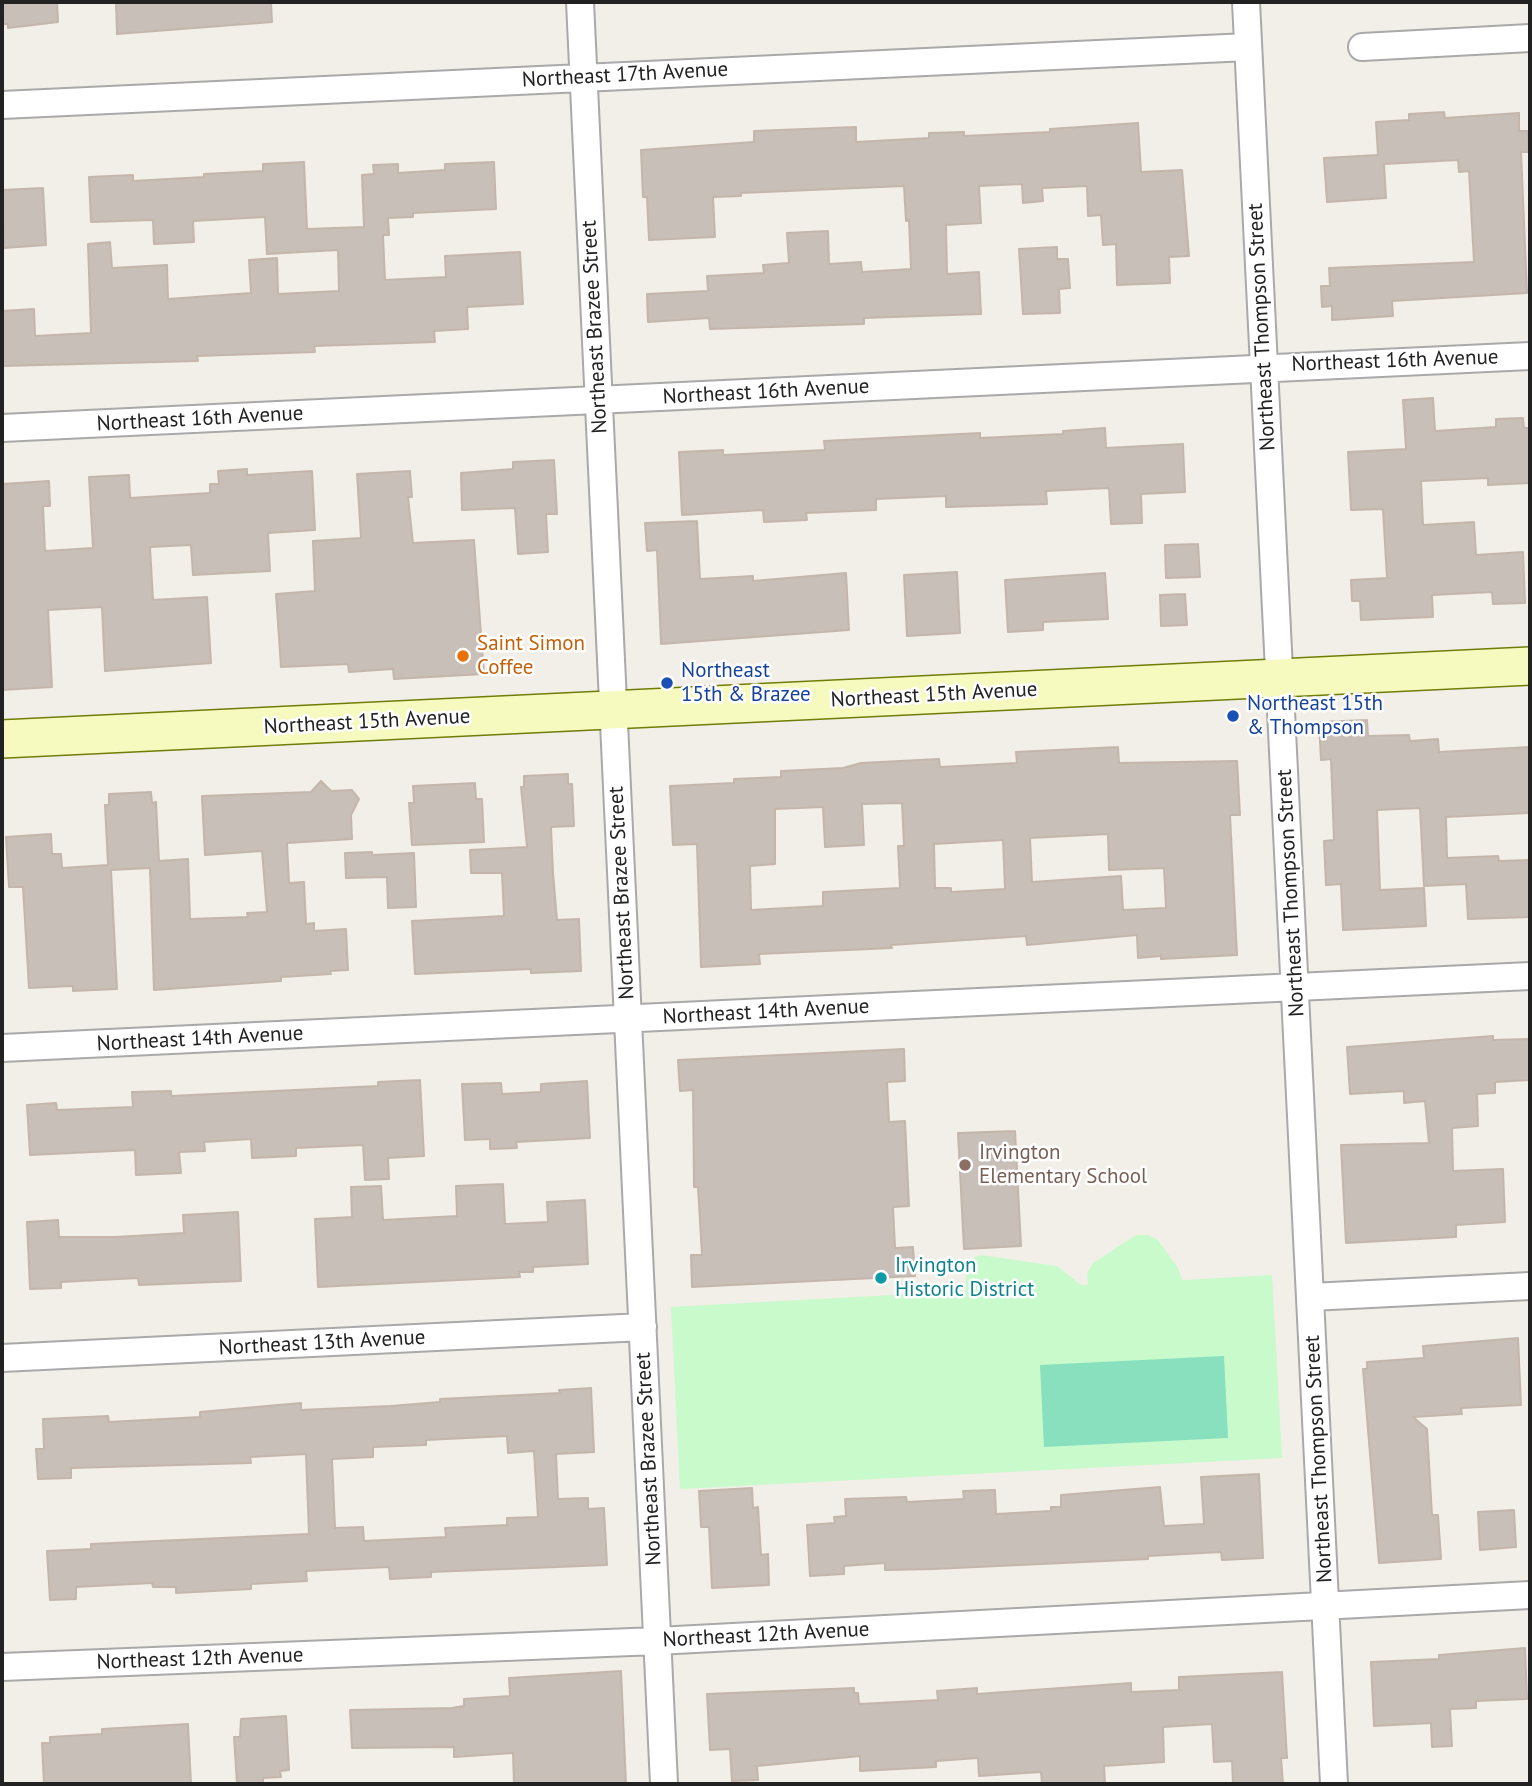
<!DOCTYPE html>
<html>
<head>
<meta charset="utf-8">
<style>
	body { margin:0 }
	#map { position:relative; width:1532px; height:1786px; overflow:hidden; background:#f2efe9; font-family:"PT Sans",sans-serif }
	canvas { display:block }
	.frame { position:absolute; inset:0; border:4px solid #222; pointer-events:none }
</style>
</head>
<body>
<div id="map">
<canvas width="1532" height="1786"></canvas>
<div class="frame"></div>
</div>
<script>
const g = document.querySelector('canvas').getContext('2d');
g.lineJoin = 'round';
function fill(path, color) {
  g.fillStyle = color;
  g.fill(path, 'evenodd');
}
function shape(rows) {
  const path = new Path2D();
  for (const r of rows) {
    path.moveTo(r[0], r[1]);
    for (let i = 2; i < r.length; i += 2) path.lineTo(r[i], r[i + 1]);
  }
  return path;
}
function trace(path, color, width, dash) {
  g.strokeStyle = color;
  g.lineWidth = width;
  g.lineCap = dash ? 'butt' : 'round';
  g.setLineDash(dash || []);
  g.stroke(path);
}
function drawText(font, color, halo, rows, align = 'center') {
  g.font = font + ' "PT Sans",sans-serif';
  g.lineWidth = 5;
  g.setLineDash([]);
  g.textBaseline = 'middle';
  g.strokeStyle = halo;
  g.fillStyle = color;
  for (const [text, x, y, turn = 0] of rows) {
    g.save();
    g.translate(x, y);
    g.rotate((+turn || 0) * Math.PI / 180);
    g.textAlign = isNaN(turn) ? turn : align;
    if (halo) g.strokeText(text, 0, 0);
    g.fillText(text, 0, 0);
    g.restore();
  }
}
fill(shape([
	[1136,1235,1148,1235,1158,1240,1178,1268,1182,1280,1272,1275,1282,1458,680,1489,671,1307,966,1291,966,1270,973,1258,981,1255,1057,1266,1081,1285,1088,1285,1087,1273,1093,1263]
]), '#c8facc');
fill(shape([
	[1224,1356,1228,1438,1044,1447,1040,1365]
]), '#88e0be');
const building = shape([
	[2,2,57,2,58,22,8,28,8,24,2,24,2,2],
	[116,2,271,2,272,22,117,34,116,2],
	[1444,112,1445,118,1519,113,1519,131,1528,131,1529,152,1521,152,1527,293,1392,301,1393,316,1332,320,1332,306,1322,307,1321,286,1330,286,1329,268,1474,262,1469,171,1459,172,1458,160,1384,164,1386,198,1327,202,1324,158,1378,155,1376,122,1409,120,1409,114,1444,112],
	[1138,123,1141,172,1182,170,1189,256,1169,257,1170,283,1117,285,1116,244,1103,245,1101,215,1088,216,1087,186,1042,188,1043,201,1023,203,1022,184,979,186,981,223,946,225,947,274,979,272,981,314,864,318,864,324,710,329,709,318,648,322,647,294,708,291,707,276,764,273,763,265,789,263,787,233,828,231,829,264,861,262,862,272,911,269,909,220,906,221,904,186,741,193,741,196,713,197,715,237,649,240,647,197,643,197,641,150,754,142,754,131,856,127,856,142,929,138,929,133,964,132,964,136,1050,132,1050,129,1138,123],
	[304,162,307,229,364,227,362,175,374,174,373,165,398,164,398,173,445,170,445,164,494,162,496,209,413,213,413,217,388,218,389,235,383,235,385,280,446,277,445,256,520,252,523,304,467,307,468,329,434,331,435,342,314,346,315,352,197,356,198,361,2,366,2,311,34,309,35,336,91,333,88,244,110,242,112,268,167,265,168,299,251,293,249,260,277,258,278,294,339,291,338,250,267,254,265,217,193,221,194,242,154,244,153,220,91,222,89,177,133,175,133,181,204,177,204,174,263,171,263,164,304,162],
	[43,188,46,245,4,248,2,190,43,188],
	[1057,247,1057,259,1068,259,1070,288,1059,289,1060,313,1023,314,1019,249,1057,247],
	[1433,398,1435,431,1496,427,1496,419,1523,418,1524,428,1530,428,1530,483,1488,485,1488,478,1421,481,1423,525,1474,522,1476,555,1523,552,1525,603,1493,604,1492,592,1432,595,1433,617,1361,620,1360,601,1352,601,1351,580,1387,578,1383,509,1351,510,1348,452,1406,449,1403,400,1433,398],
	[1105,428,1106,448,1183,444,1185,492,1141,494,1142,523,1111,524,1109,488,1046,491,1047,504,946,507,946,496,876,499,876,510,806,513,807,520,764,522,763,510,682,515,679,452,723,450,723,455,825,450,824,441,980,433,980,438,1063,434,1063,431,1105,428],
	[554,460,557,514,546,514,548,552,518,554,515,508,462,510,461,473,513,469,513,462,554,460],
	[247,469,247,475,312,471,315,530,268,533,270,571,193,575,191,545,150,547,153,600,207,597,211,663,105,671,102,607,48,610,52,687,2,690,2,484,49,481,50,506,43,506,45,551,93,548,89,477,129,475,130,498,210,493,210,484,219,484,218,471,247,469],
	[410,471,412,497,408,497,413,543,474,540,484,674,394,679,393,669,349,672,348,664,281,667,276,594,315,591,313,541,361,538,357,474,410,471],
	[697,521,700,579,753,576,753,581,846,573,849,630,661,644,657,550,647,551,645,523,697,521],
	[1198,544,1200,577,1166,578,1165,545,1198,544],
	[957,572,960,633,907,636,904,575,957,572],
	[1105,573,1108,619,1043,622,1043,630,1008,632,1005,580,1105,573],
	[1185,594,1187,625,1161,626,1160,595,1185,594],
	[1367,720,1368,736,1409,735,1410,741,1438,739,1439,752,1530,747,1529,813,1446,817,1447,858,1498,856,1499,861,1530,860,1530,917,1468,919,1466,884,1424,886,1420,808,1377,810,1380,890,1424,888,1426,926,1343,930,1341,884,1326,885,1324,841,1334,840,1331,759,1321,760,1319,722,1367,720],
	[1118,747,1119,763,1237,761,1240,815,1230,815,1237,955,1161,959,1161,956,1138,958,1137,935,1027,945,1026,936,891,945,892,948,759,954,760,964,701,967,697,844,673,845,670,786,734,783,734,779,781,777,781,771,843,768,861,763,939,759,940,767,1017,763,1016,752,1118,747],
	[902,803,904,846,898,846,900,888,823,892,823,906,751,910,750,866,775,864,775,809,823,807,825,847,864,845,862,804,902,803],
	[1108,834,1109,870,1164,868,1166,908,1123,910,1121,876,1032,882,1030,838,1108,834],
	[1003,840,1005,889,951,892,951,888,935,888,934,844,1003,840],
	[568,774,568,784,572,784,574,826,551,827,553,873,557,920,579,919,581,971,531,973,531,969,415,974,412,921,504,916,502,873,471,873,470,850,527,847,521,787,524,787,524,776,568,774],
	[321,781,331,791,352,790,359,799,351,815,352,839,287,843,289,883,304,882,306,924,314,923,314,931,346,929,348,970,330,971,331,974,281,977,281,981,154,990,150,868,111,870,117,989,73,991,73,986,29,988,23,887,9,887,6,837,51,834,52,854,61,854,62,868,108,865,105,805,109,805,109,794,151,792,152,803,156,802,159,861,188,859,190,919,248,917,247,913,267,912,262,851,205,855,202,796,311,792,321,781],
	[475,783,476,799,482,799,484,842,412,845,409,803,414,803,413,786,475,783],
	[372,852,372,855,414,853,416,907,388,908,387,877,346,878,345,853,372,852],
	[1493,1036,1493,1040,1530,1039,1530,1080,1495,1082,1495,1093,1477,1094,1478,1126,1452,1128,1453,1171,1503,1169,1505,1222,1456,1225,1456,1237,1346,1243,1341,1145,1429,1143,1425,1101,1404,1103,1404,1091,1350,1094,1347,1047,1493,1036],
	[904,1049,905,1081,887,1082,889,1122,905,1121,909,1206,893,1207,895,1248,913,1247,915,1276,692,1287,691,1255,702,1255,698,1187,694,1187,693,1090,680,1091,678,1060,904,1049],
	[420,1080,424,1156,388,1158,389,1179,365,1180,363,1145,296,1148,296,1156,252,1158,251,1139,204,1142,205,1151,179,1152,181,1173,136,1175,135,1150,30,1155,27,1105,56,1103,57,1110,133,1107,132,1092,171,1091,171,1096,378,1086,378,1082,420,1080],
	[587,1081,590,1138,516,1142,517,1148,490,1149,490,1139,465,1140,462,1084,501,1083,502,1094,541,1092,541,1084,587,1081],
	[1015,1131,1021,1246,964,1249,958,1133,1015,1131],
	[503,1184,505,1224,548,1222,547,1202,585,1200,588,1264,533,1267,533,1272,519,1272,520,1277,318,1287,315,1219,352,1217,351,1187,381,1186,383,1220,457,1216,456,1186,503,1184],
	[238,1212,241,1281,139,1285,138,1278,61,1282,61,1288,30,1289,27,1222,58,1220,59,1237,116,1237,184,1233,183,1215,238,1212],
	[1518,1338,1521,1405,1461,1408,1462,1414,1413,1417,1427,1429,1432,1515,1438,1515,1441,1559,1379,1563,1363,1369,1367,1369,1367,1362,1424,1358,1423,1346,1518,1338],
	[591,1388,594,1452,556,1454,558,1499,588,1498,588,1509,604,1508,607,1565,431,1572,431,1577,390,1579,389,1567,306,1571,307,1581,251,1584,251,1589,176,1593,176,1587,153,1587,152,1583,76,1587,76,1599,50,1600,47,1551,91,1549,91,1544,309,1534,306,1454,250,1457,251,1463,71,1468,71,1478,38,1479,36,1449,44,1449,43,1419,108,1416,109,1422,200,1417,200,1412,301,1403,301,1410,391,1406,440,1402,440,1399,560,1393,559,1390,591,1388],
	[507,1436,508,1453,534,1451,538,1517,507,1518,507,1525,445,1528,446,1537,364,1541,363,1527,335,1528,332,1459,373,1457,373,1447,426,1445,426,1440,507,1436],
	[1259,1474,1263,1558,1222,1560,1221,1552,1148,1556,1148,1559,934,1569,885,1570,885,1563,844,1566,844,1574,810,1576,807,1525,835,1523,834,1517,846,1516,845,1499,906,1497,907,1502,964,1499,963,1491,995,1490,996,1514,1051,1511,1051,1507,1061,1507,1061,1495,1160,1487,1164,1526,1204,1524,1201,1477,1259,1474],
	[752,1488,753,1508,758,1507,761,1555,768,1554,769,1585,712,1588,709,1527,701,1527,699,1491,752,1488],
	[1514,1510,1516,1547,1480,1550,1478,1512,1514,1510],
	[1525,1648,1527,1699,1476,1701,1476,1708,1450,1709,1452,1746,1432,1747,1431,1723,1374,1726,1371,1662,1439,1659,1439,1655,1525,1648],
	[621,1671,626,1784,514,1784,513,1753,454,1757,454,1747,352,1748,350,1710,452,1708,464,1706,464,1699,510,1696,509,1678,621,1671],
	[1282,1672,1287,1758,1281,1758,1283,1784,1233,1784,1232,1761,1214,1762,1212,1724,1163,1727,1164,1762,1104,1766,1105,1784,1042,1784,1041,1772,979,1776,978,1758,936,1761,936,1767,860,1771,860,1756,757,1766,758,1780,732,1781,730,1749,710,1750,707,1694,854,1688,854,1693,858,1693,859,1704,938,1700,937,1691,977,1688,977,1694,1131,1683,1131,1692,1179,1690,1179,1677,1282,1672],
	[286,1716,289,1770,280,1771,281,1777,263,1778,263,1784,237,1784,234,1737,240,1737,241,1719,286,1716],
	[188,1724,191,1784,44,1784,42,1743,50,1743,50,1737,102,1734,102,1729,188,1724]
]);
fill(building, '#c7bfb8');
trace(building, '#c4b6ab', 2);
const street = shape([
	[580,2,664,1784],
	[1246,2,1334,1784],
	[1362,47,1530,38],
	[2,105,1248,47],
	[2,428,1530,356],
	[2,1048,1530,976],
	[1311,1297,1530,1286],
	[2,1358,643,1327],
	[2,1667,657,1641,1530,1595]
]);
const secondary = shape([
	[2,739,1530,666]
]);
trace(street, '#a9a9a9', 30);
trace(secondary, '#707d05', 40);
trace(street, '#fff', 26);
trace(secondary, '#f7fabf', 37);
for (const [x, y, r, color] of [
	[463,656,7,"#e8710a"],
	[667,683,7,"#1a4fb4"],
	[1233,716,7,"#1a4fb4"],
	[965,1165,7,"#8d6e63"],
	[881,1278,7,"#0f9aa8"]
]) {
  const dot = new Path2D();
  dot.arc(x, y, r, 0, 2 * Math.PI);
  g.fillStyle = color;
  g.fill(dot);
  trace(dot, '#fff', 2.5);
}
drawText('21px', '#222', '#fff', [
	["Northeast 17th Avenue",625,75,-3],
	["Northeast Brazee Street",595,327,-93],
	["Northeast Thompson Street",1262,327,-93],
	["Northeast 16th Avenue",1395,361,-2],
	["Northeast 16th Avenue",766,392,-3],
	["Northeast 16th Avenue",200,419,-3],
	["Northeast 15th Avenue",934,695,-3],
	["Northeast 15th Avenue",367,722,-3],
	["Northeast Brazee Street",622,893,-93],
	["Northeast Thompson Street",1291,893,-93],
	["Northeast 14th Avenue",766,1012,-3],
	["Northeast 14th Avenue",200,1039,-3],
	["Northeast 13th Avenue",322,1343,-3],
	["Northeast Brazee Street",649,1459,-93],
	["Northeast Thompson Street",1319,1459,-93],
	["Northeast 12th Avenue",766,1635,-3],
	["Northeast 12th Avenue",200,1659,-2]
]);
drawText('21px', '#c56008', '#fff', [
	["Saint Simon",477,644],
	["Coffee",477,668]
], 'left');
drawText('21px', '#164399', '#fff', [
	["Northeast",681,671],
	["15th & Brazee",681,695],
	["Northeast 15th",1247,704],
	["& Thompson",1247,728]
], 'left');
drawText('21px', '#785e54', '#fff', [
	["Irvington",979,1153],
	["Elementary School",979,1177]
], 'left');
drawText('21px', '#0d838f', '#fff', [
	["Irvington",895,1266],
	["Historic District",895,1290]
], 'left');
</script>
</body>
</html>
